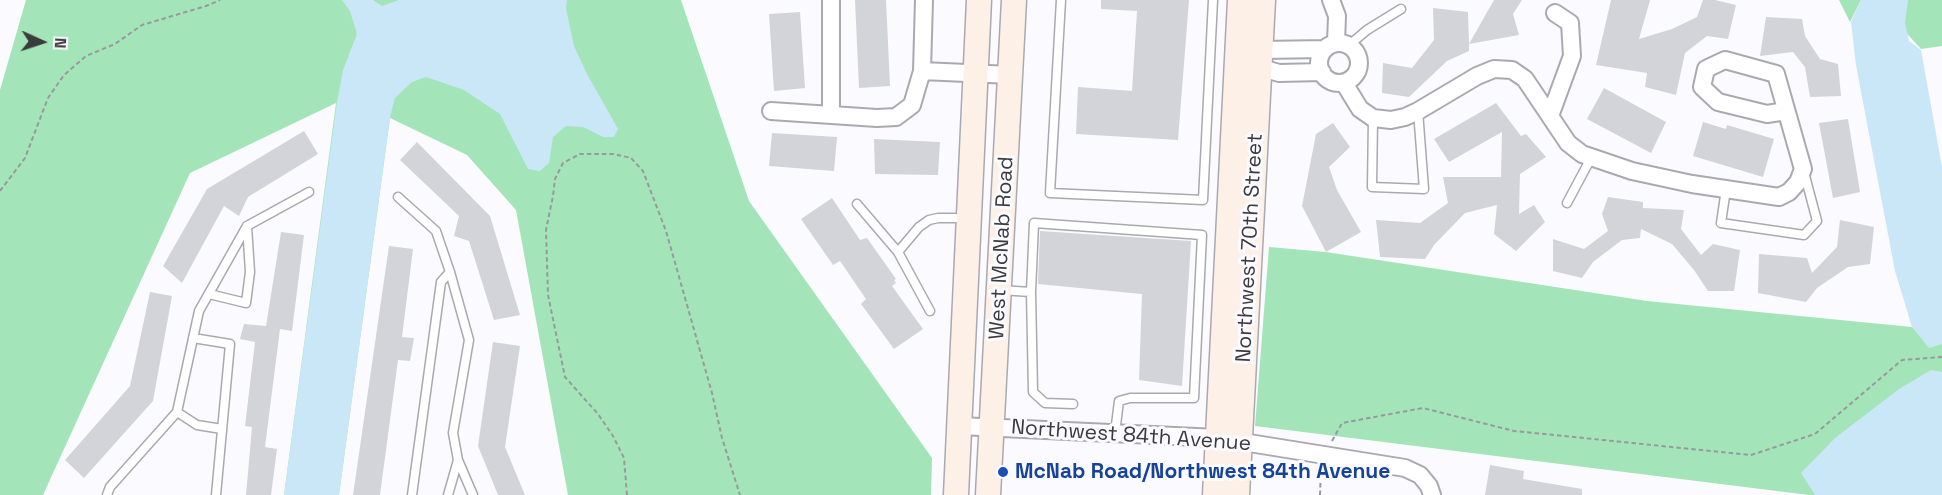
<!DOCTYPE html>
<html>
<head>
<meta charset="utf-8">
<style>
	body { margin:0 }
	#map { position:relative; width:1942px; height:495px; overflow:hidden; background:#fafaff; font-family:"Space Grotesk",sans-serif }
	canvas { display:block }
	.north { position:absolute; left:12px; top:12px; width:60px; height:60px; -webkit-text-stroke:4px #fafaff; paint-order:stroke; rotate:93deg; font-size:16px; font-weight:700; line-height:24px; text-align:center; color:#3b3b3e }
	.north::after { content:''; display:block; margin:auto; width:21px; height:27px; background:#3b3b3e; clip-path:polygon(50% 0,100% 100%,50% 72%,0 100%) }
</style>
</head>
<body>
<div id="map">
<canvas width="1942" height="495"></canvas>
<div class="north">N</div>
</div>
<script>
const g = document.querySelector('canvas').getContext('2d');
g.lineJoin = 'round';
function fill(path, color) {
  g.fillStyle = color;
  g.fill(path, 'evenodd');
}
function shape(rows) {
  const path = new Path2D();
  for (const r of rows) {
    if (r.length === 3) {
      path.moveTo(r[0] + r[2], r[1]);
      path.arc(r[0], r[1], r[2], 0, 2 * Math.PI);
      continue;
    }
    path.moveTo(r[0], r[1]);
    for (let i = 2; i < r.length; i += 2) path.lineTo(r[i], r[i + 1]);
  }
  return path;
}
function trace(path, color, width, dash) {
  g.strokeStyle = color;
  g.lineWidth = width;
  g.lineCap = dash ? 'butt' : 'round';
  g.setLineDash(dash || []);
  g.stroke(path);
}
function drawText(font, color, halo, rows, align = 'center') {
  g.font = font + ' "Space Grotesk",sans-serif';
  g.lineWidth = 6;
  g.setLineDash([]);
  g.textBaseline = 'middle';
  g.strokeStyle = halo;
  g.fillStyle = color;
  for (const [text, x, y, turn = 0] of rows) {
    g.save();
    g.translate(x, y);
    g.rotate((+turn || 0) * Math.PI / 180);
    g.textAlign = isNaN(turn) ? turn : align;
    if (halo) g.strokeText(text, 0, 0);
    g.fillText(text, 0, 0);
    g.restore();
  }
}
fill(shape([
	[26,0,681,0,749,201,932,458,931,495,568,495,516,210,467,155,390,118,339,495,284,495,336,103,190,173,43,495,0,495,0,90],
	[1839,0,1861,0,1850,22],
	[1876,0,1942,0,1942,46,1921,49],
	[1269,247,1326,252,1647,301,1942,330,1942,495,1809,495,1255,426]
]), '#a3e5b9');
fill(shape([
	[342,0,373,0,382,6,399,0,567,0,566,8,574,46,587,74,618,129,614,137,603,137,583,127,566,126,553,137,549,163,540,171,528,169,500,114,464,90,426,77,412,82,395,98,390,117,339,495,284,495,337,102,343,70,357,34,350,11],
	[1861,0,1908,0,1905,23,1909,41,1921,50,1942,167,1942,344,1929,348,1912,327,1895,271,1856,65,1851,22],
	[1931,370,1942,372,1942,495,1815,495,1801,473,1835,438,1899,389]
]), '#c9e7f7');
fill(shape([
	[855,0,886,0,890,86,859,88],
	[1101,0,1189,0,1178,140,1076,134,1078,87,1132,91,1137,11,1101,9],
	[1494,0,1522,0,1513,14,1519,35,1469,44,1469,51,1447,61,1409,97,1382,93,1383,63,1412,68,1434,40,1433,8,1468,12,1469,44],
	[1611,0,1650,0,1639,39,1672,29,1697,17,1703,0,1715,0,1736,5,1728,39,1707,36,1685,53,1676,95,1645,87,1647,73,1596,65],
	[800,12,805,88,774,91,769,14],
	[1766,17,1802,19,1805,36,1820,59,1838,64,1841,96,1810,97,1805,67,1793,52,1760,56],
	[1604,88,1666,122,1651,153,1587,119],
	[1496,103,1521,136,1526,134,1546,157,1520,174,1519,214,1534,205,1545,222,1516,251,1494,234,1497,205,1465,213,1434,245,1425,259,1380,257,1376,220,1420,223,1448,203,1443,177,1501,177,1502,132,1449,162,1434,139],
	[1848,119,1860,192,1833,198,1819,123],
	[1703,122,1726,129,1727,125,1774,139,1763,177,1693,156],
	[1333,123,1350,147,1329,167,1337,190,1361,232,1326,252,1302,206,1316,134],
	[304,131,318,154,248,197,239,216,224,206,182,283,163,266,207,189],
	[772,133,837,137,834,171,769,166],
	[874,139,940,142,938,175,875,174],
	[417,142,490,216,520,315,494,320,469,241,454,236,459,216,400,160],
	[1608,197,1643,202,1643,208,1684,210,1681,229,1701,255,1713,244,1740,250,1734,291,1708,291,1694,270,1672,244,1641,229,1640,238,1622,240,1593,262,1582,278,1553,271,1553,239,1584,249,1608,231,1602,214],
	[832,198,860,240,867,238,896,279,894,280,896,283,892,286,923,329,894,349,861,304,866,299,840,261,833,265,801,219],
	[1840,220,1874,227,1870,264,1848,267,1817,288,1806,302,1758,293,1759,254,1807,258,1812,273,1837,247],
	[1040,231,1191,241,1182,386,1139,380,1142,294,1038,284],
	[281,232,304,235,292,331,280,329,265,447,277,449,271,495,246,495,252,427,245,426,255,342,240,339,244,324,266,326],
	[389,246,413,249,402,337,414,338,410,361,398,360,380,495,353,495],
	[150,292,172,296,153,401,84,478,65,460,130,386],
	[493,342,520,346,505,447,525,495,498,495,478,446],
	[1490,465,1524,471,1523,479,1582,489,1582,495,1485,495]
]), '#d3d3da');
const lane = shape([
	[1061,0,1050,193,1203,200,1213,0],
	[1348,46,1367,30,1401,9],
	[1373,118,1372,187,1424,189,1418,111],
	[1726,189,1721,223,1804,235,1817,221,1804,172],
	[398,197,436,231,450,272,441,282,412,495],
	[1567,203,1591,158],
	[857,204,898,252],
	[450,272,469,340,453,433,458,460,473,495],
	[1000,290,1031,292,1033,392,1045,403,1073,404],
	[1031,292,1034,223,1202,235,1194,398,1130,398,1119,401,1115,433],
	[209,294,246,303,250,272,247,226],
	[930,311,898,252,919,227,929,220,938,218,966,218],
	[193,338,230,344,216,495],
	[177,412,197,425,222,429],
	[107,495,110,487,177,412,199,311,247,226,309,192],
	[448,495,458,460]
]);
const street = shape([
	[1331,0,1337,16,1336,43],
	[1339,63,20],
	[1252,53,1261,50,1325,49],
	[1251,65,1279,73,1322,72],
	[922,71,1011,75],
	[1344,83,1360,109,1373,118,1391,120,1405,117,1418,111,1477,76,1494,69,1512,70,1525,79,1568,143,1582,154,1632,171,1692,184,1779,197,1789,192,1798,182,1803,169,1776,74,1725,60,1706,69,1702,87,1718,102,1767,114,1786,111],
	[771,111,877,118,896,117,912,105,922,71,924,0],
	[831,115,831,0],
	[1550,116,1572,56,1570,23,1555,13],
	[959,426,1218,438,1405,468,1420,475,1429,486,1432,495]
]);
const secondary = shape([
	[956,495,979,0],
	[988,495,1014,0],
	[1215,495,1240,0],
	[1237,495,1263,0]
]);
trace(lane, '#a9aab1', 11);
trace(street, '#a9aab1', 20);
trace(secondary, '#a9aab1', 27);
trace(shape([
	[0,191,25,158,48,98,64,75,86,56,115,44,142,25,206,6,220,0],
	[1332,441,1342,423,1423,408,1514,431,1751,455,1815,434,1902,360,1942,357],
	[627,495,624,458,613,436,598,414,565,377,548,295,546,230,553,196,555,179,563,163,580,154,614,154,631,158,643,171,666,231,712,393,722,438,740,495],
	[1320,495,1321,468]
]), '#99999d', 2, [4.5, 3]);
trace(lane, '#fff', 8);
trace(street, '#fff', 16);
trace(secondary, '#fcf0e7', 24);
for (const [x, y, r, color] of [
	[1003,472,6,"#1a4fb4"]
]) {
  const dot = new Path2D();
  dot.arc(x, y, r, 0, 2 * Math.PI);
  g.fillStyle = color;
  g.fill(dot);
  trace(dot, '#fafaff', 2);
}
drawText('21px', '#3b3b3e', '#fafaff', [
	["West McNab Road",1002,248,-87],
	["Northwest 70th Street",1250,248,-87],
	["Northwest 84th Avenue",1131,436,4]
]);
drawText('bold 21px', '#164399', '#fafaff', [
	["McNab Road/Northwest 84th Avenue",1015,472]
], 'left');
</script>
</body>
</html>
